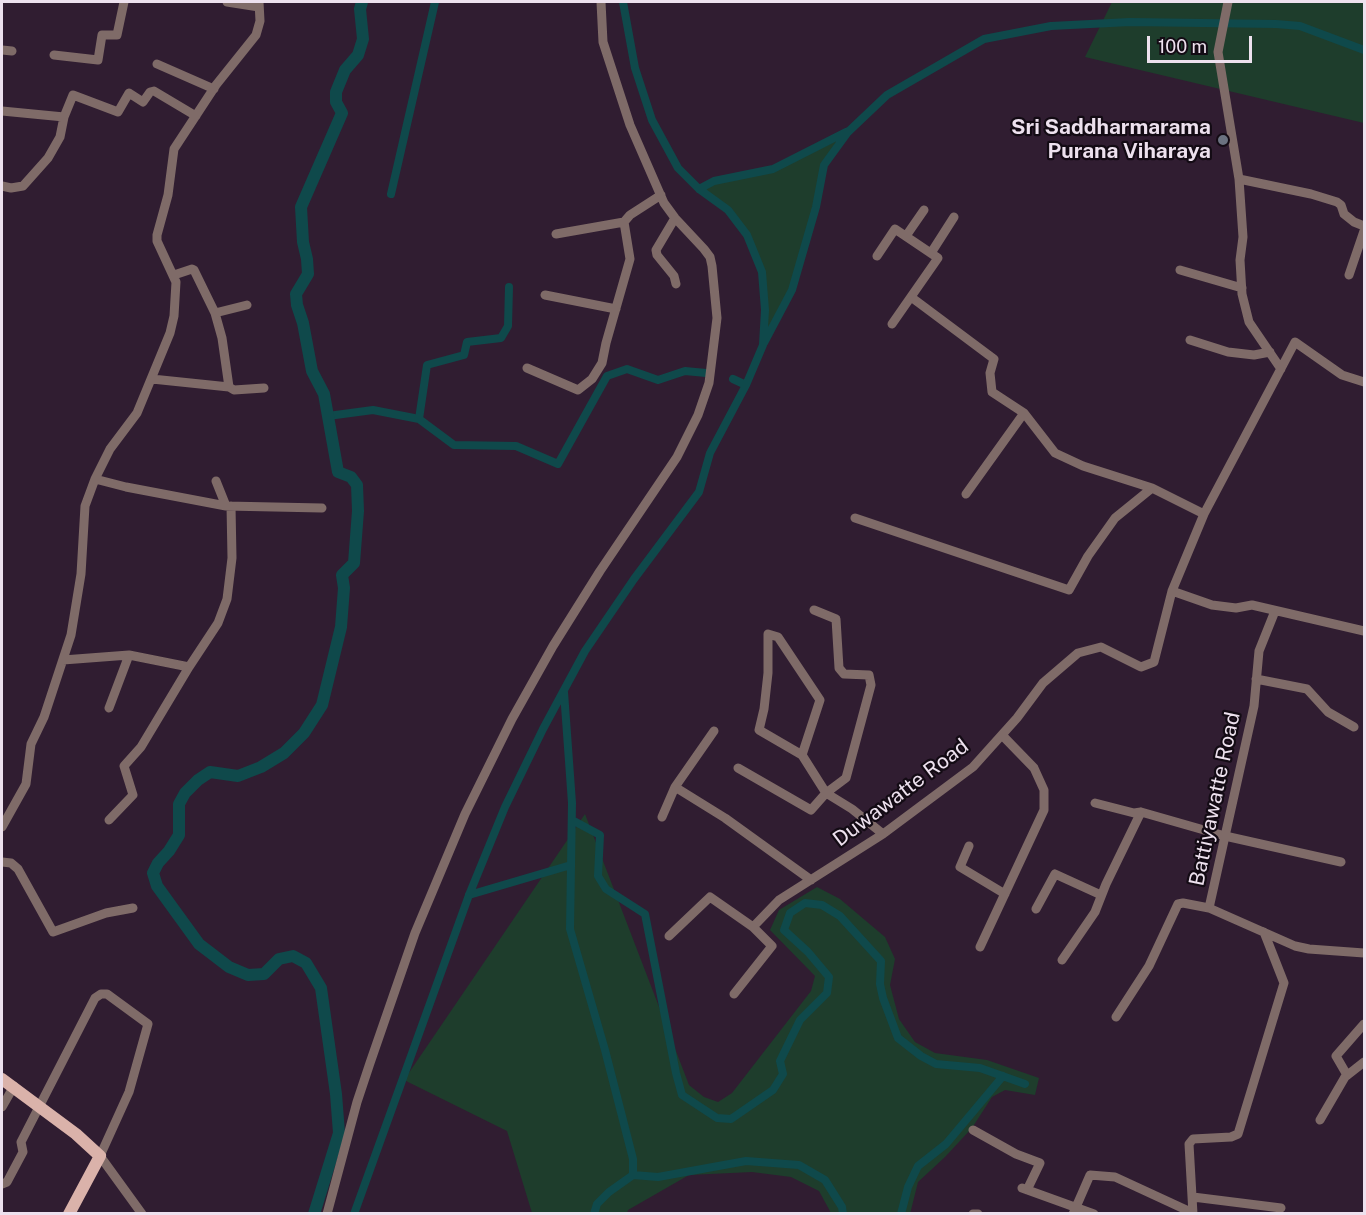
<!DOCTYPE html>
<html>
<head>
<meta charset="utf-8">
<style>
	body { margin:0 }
	#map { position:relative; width:1366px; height:1215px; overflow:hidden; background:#301d31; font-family:"Public Sans",sans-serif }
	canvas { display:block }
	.frame { position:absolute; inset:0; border:3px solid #ede1ee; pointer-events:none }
	.scale { position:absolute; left:1147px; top:36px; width:105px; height:27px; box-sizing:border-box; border:3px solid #ede1ee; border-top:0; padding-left:8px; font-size:18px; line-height:21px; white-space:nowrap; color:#ede1ee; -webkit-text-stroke:4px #130b14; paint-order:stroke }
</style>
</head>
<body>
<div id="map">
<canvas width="1366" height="1215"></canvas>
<div class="frame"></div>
<div class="scale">100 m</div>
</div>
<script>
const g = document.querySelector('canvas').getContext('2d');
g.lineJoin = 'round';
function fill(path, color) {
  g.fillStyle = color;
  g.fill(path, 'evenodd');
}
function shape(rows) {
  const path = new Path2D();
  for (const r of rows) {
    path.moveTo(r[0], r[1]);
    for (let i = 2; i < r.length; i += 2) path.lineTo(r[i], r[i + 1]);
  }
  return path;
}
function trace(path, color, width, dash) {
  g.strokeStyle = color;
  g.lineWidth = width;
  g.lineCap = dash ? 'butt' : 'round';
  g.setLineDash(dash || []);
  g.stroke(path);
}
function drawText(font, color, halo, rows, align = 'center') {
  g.font = font + ' "Public Sans",sans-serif';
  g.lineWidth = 4.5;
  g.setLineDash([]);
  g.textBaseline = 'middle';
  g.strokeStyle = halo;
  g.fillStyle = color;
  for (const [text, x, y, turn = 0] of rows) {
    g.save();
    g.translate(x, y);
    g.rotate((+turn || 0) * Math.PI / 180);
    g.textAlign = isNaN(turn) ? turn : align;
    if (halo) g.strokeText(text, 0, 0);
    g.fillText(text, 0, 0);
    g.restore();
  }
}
fill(shape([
	[1112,2,1364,2,1364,123,1085,57],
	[838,140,823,162,809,224,790,289,768,331,764,270,749,234,730,210,703,189,716,183,774,171],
	[585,814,689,1085,704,1097,718,1102,732,1093,811,991,815,976,770,930,779,910,817,887,840,899,885,937,895,959,890,985,899,1019,915,1042,935,1053,987,1060,1039,1078,1035,1095,1005,1090,992,1097,972,1128,945,1157,918,1182,910,1214,831,1213,819,1191,791,1177,752,1172,689,1175,628,1210,627,1213,532,1213,507,1131,404,1080]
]), '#1e3d2c');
trace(shape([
	[699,189,714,181,773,169,846,132],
	[391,194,435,2],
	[764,343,792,290,816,207,824,165,848,132,887,95,984,39,1051,26,1130,22,1276,24,1300,26,1364,50],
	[733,379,746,385],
	[328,416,373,410,419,419,454,445,516,446,558,464,607,376,627,369,658,380,685,371,706,373],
	[419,419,427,365,464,355,467,342,501,338,508,326,509,287],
	[564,692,572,803,570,929,605,1050,633,1159,633,1175,609,1192,597,1204,594,1214],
	[572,820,600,835,598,876,606,889,645,914,676,1073,682,1095,717,1118,731,1119,773,1090,783,1074,780,1061,800,1020,827,993,829,977,808,952,784,930,790,913,805,903,822,905,840,916,881,961,880,984,883,998,898,1038,921,1056,936,1064,980,1068,1025,1084],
	[469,895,571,865],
	[633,1175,658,1177,746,1161,799,1165,825,1180,842,1207,843,1214],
	[354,1214,469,895,505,807,543,729,585,651,634,579,699,492,710,453,746,385,763,345,765,310,762,272,747,235,728,210,699,189,678,168,652,120,635,68,623,2],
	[901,1214,908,1187,918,1166,946,1144,1003,1076]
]), '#0f494b', 8);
trace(shape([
	[314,1214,339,1133,336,1094,321,988,306,963,293,956,279,959,264,974,248,975,229,967,199,944,157,886,153,873,158,863,169,851,179,835,179,804,185,793,198,780,210,772,238,776,261,767,284,753,304,733,322,705,341,627,344,588,342,575,354,563,358,511,357,485,351,477,338,472,324,394,312,371,303,323,297,305,296,294,308,274,307,259,303,242,301,207,342,113,336,102,336,92,345,70,358,55,363,39,360,9,362,2]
]), '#0f494b', 12);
trace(shape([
	[227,2,259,7],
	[1228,2,1218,52,1239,179,1243,237,1240,260,1242,294,1249,322,1281,369],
	[2,50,12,51],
	[54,55,98,60,102,35,117,35,124,2],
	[157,64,214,89],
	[2,111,64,117],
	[1239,179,1311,194,1337,202,1341,205,1344,214,1354,222,1364,226],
	[2,186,11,188,23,186,48,158,60,137,64,117,73,95,118,112,129,93,143,102,150,92,154,91,196,116],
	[675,218,656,250,657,255,674,276,676,284],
	[556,234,624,222,630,215,661,195],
	[906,236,924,210],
	[931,253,954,217],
	[877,256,895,229,938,258,892,324],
	[1180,270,1242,288],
	[1349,275,1364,231],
	[545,295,616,309],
	[911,297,994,359,990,373,992,392,1024,413,1055,453,1083,466,1152,488,1204,514],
	[215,313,247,305],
	[1190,340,1228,352,1254,355,1270,352],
	[527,368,578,390,592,379,602,363,606,343,630,259,624,222],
	[152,379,229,387,222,338,215,313,194,270,192,269,174,275],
	[229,387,234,390,264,388],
	[95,479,126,487,226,506,322,508],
	[216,481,226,506],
	[966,494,1024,413],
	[855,518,1069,590,1088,556,1115,518,1152,488],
	[1172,591,1212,605,1236,608,1252,605,1364,631],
	[63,660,129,655,189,667,141,747,124,766,133,795,109,820],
	[189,667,218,623,227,599,232,558,231,506],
	[1256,679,1307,689,1328,712,1354,727],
	[109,708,129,655],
	[714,731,675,787,725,818,811,880],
	[802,755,759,730,764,709,768,673,768,634,778,637,820,700,802,755,826,793,852,809,883,834],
	[738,768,811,810,826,793,846,778,871,685,869,675,844,674,839,668,836,619,814,610],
	[1095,803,1134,813,1141,812,1225,836,1341,862],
	[662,817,675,787],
	[2,827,26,784,31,744,44,717,71,635,81,574,85,506,95,479,110,449,137,413,170,333,174,316,176,282,157,241,157,235,168,195,174,149,216,85,256,35,260,21,259,2],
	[969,846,960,867,1005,894],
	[2,862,11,863,18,869,53,932,106,913,133,908],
	[1209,908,1295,946,1309,949,1364,953],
	[1036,909,1055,874,1101,895],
	[753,927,779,900,883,834,973,767,1017,718,1043,683,1078,653,1101,647,1141,667,1154,662,1172,591,1204,514,1295,342,1342,375,1364,382],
	[669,936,710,897,753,927,772,946,734,994],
	[980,947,1044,810,1044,790,1034,768,1002,735],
	[1062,960,1095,912,1106,884,1141,812],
	[1116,1017,1149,966,1178,904,1183,903,1209,908,1254,706,1259,651,1275,611],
	[1347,1075,1336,1056,1364,1024],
	[2,1107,14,1086],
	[1320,1120,1345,1077,1364,1062],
	[973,1130,1016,1154,1040,1163,1027,1190],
	[2,1184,7,1182,23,1152,21,1142,95,998,101,994,107,994,148,1024,129,1092,100,1156,142,1214],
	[1022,1188,1094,1214],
	[1193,1197,1281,1208],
	[327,1214,357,1102,370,1063,415,933,465,814,512,719,553,646,600,571,677,457,698,415,709,383,717,318,712,266,710,257,704,249,675,218,664,203,630,125,603,42,601,2],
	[973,1214,978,1214],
	[1073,1214,1090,1175,1115,1177,1193,1213],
	[1193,1214,1189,1144,1193,1139,1231,1137,1238,1134,1284,983,1264,932]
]), '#7f6b68', 9);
trace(shape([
	[2,1079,76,1134,100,1156,69,1214]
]), '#dab2aa', 12);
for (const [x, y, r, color] of [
	[1223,140,6,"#6b7280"]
]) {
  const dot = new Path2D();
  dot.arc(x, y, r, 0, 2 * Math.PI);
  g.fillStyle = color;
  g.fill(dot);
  trace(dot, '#130b14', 2);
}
drawText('bold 21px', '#ede1ee', '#130b14', [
	["Sri Saddharmarama",1211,128],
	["Purana Viharaya",1211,152]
], 'right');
drawText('21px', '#ede1ee', '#130b14', [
	["Duwawatte Road",901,793,-37],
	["Battiyawatte Road",1215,799,-78]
]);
</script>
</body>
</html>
